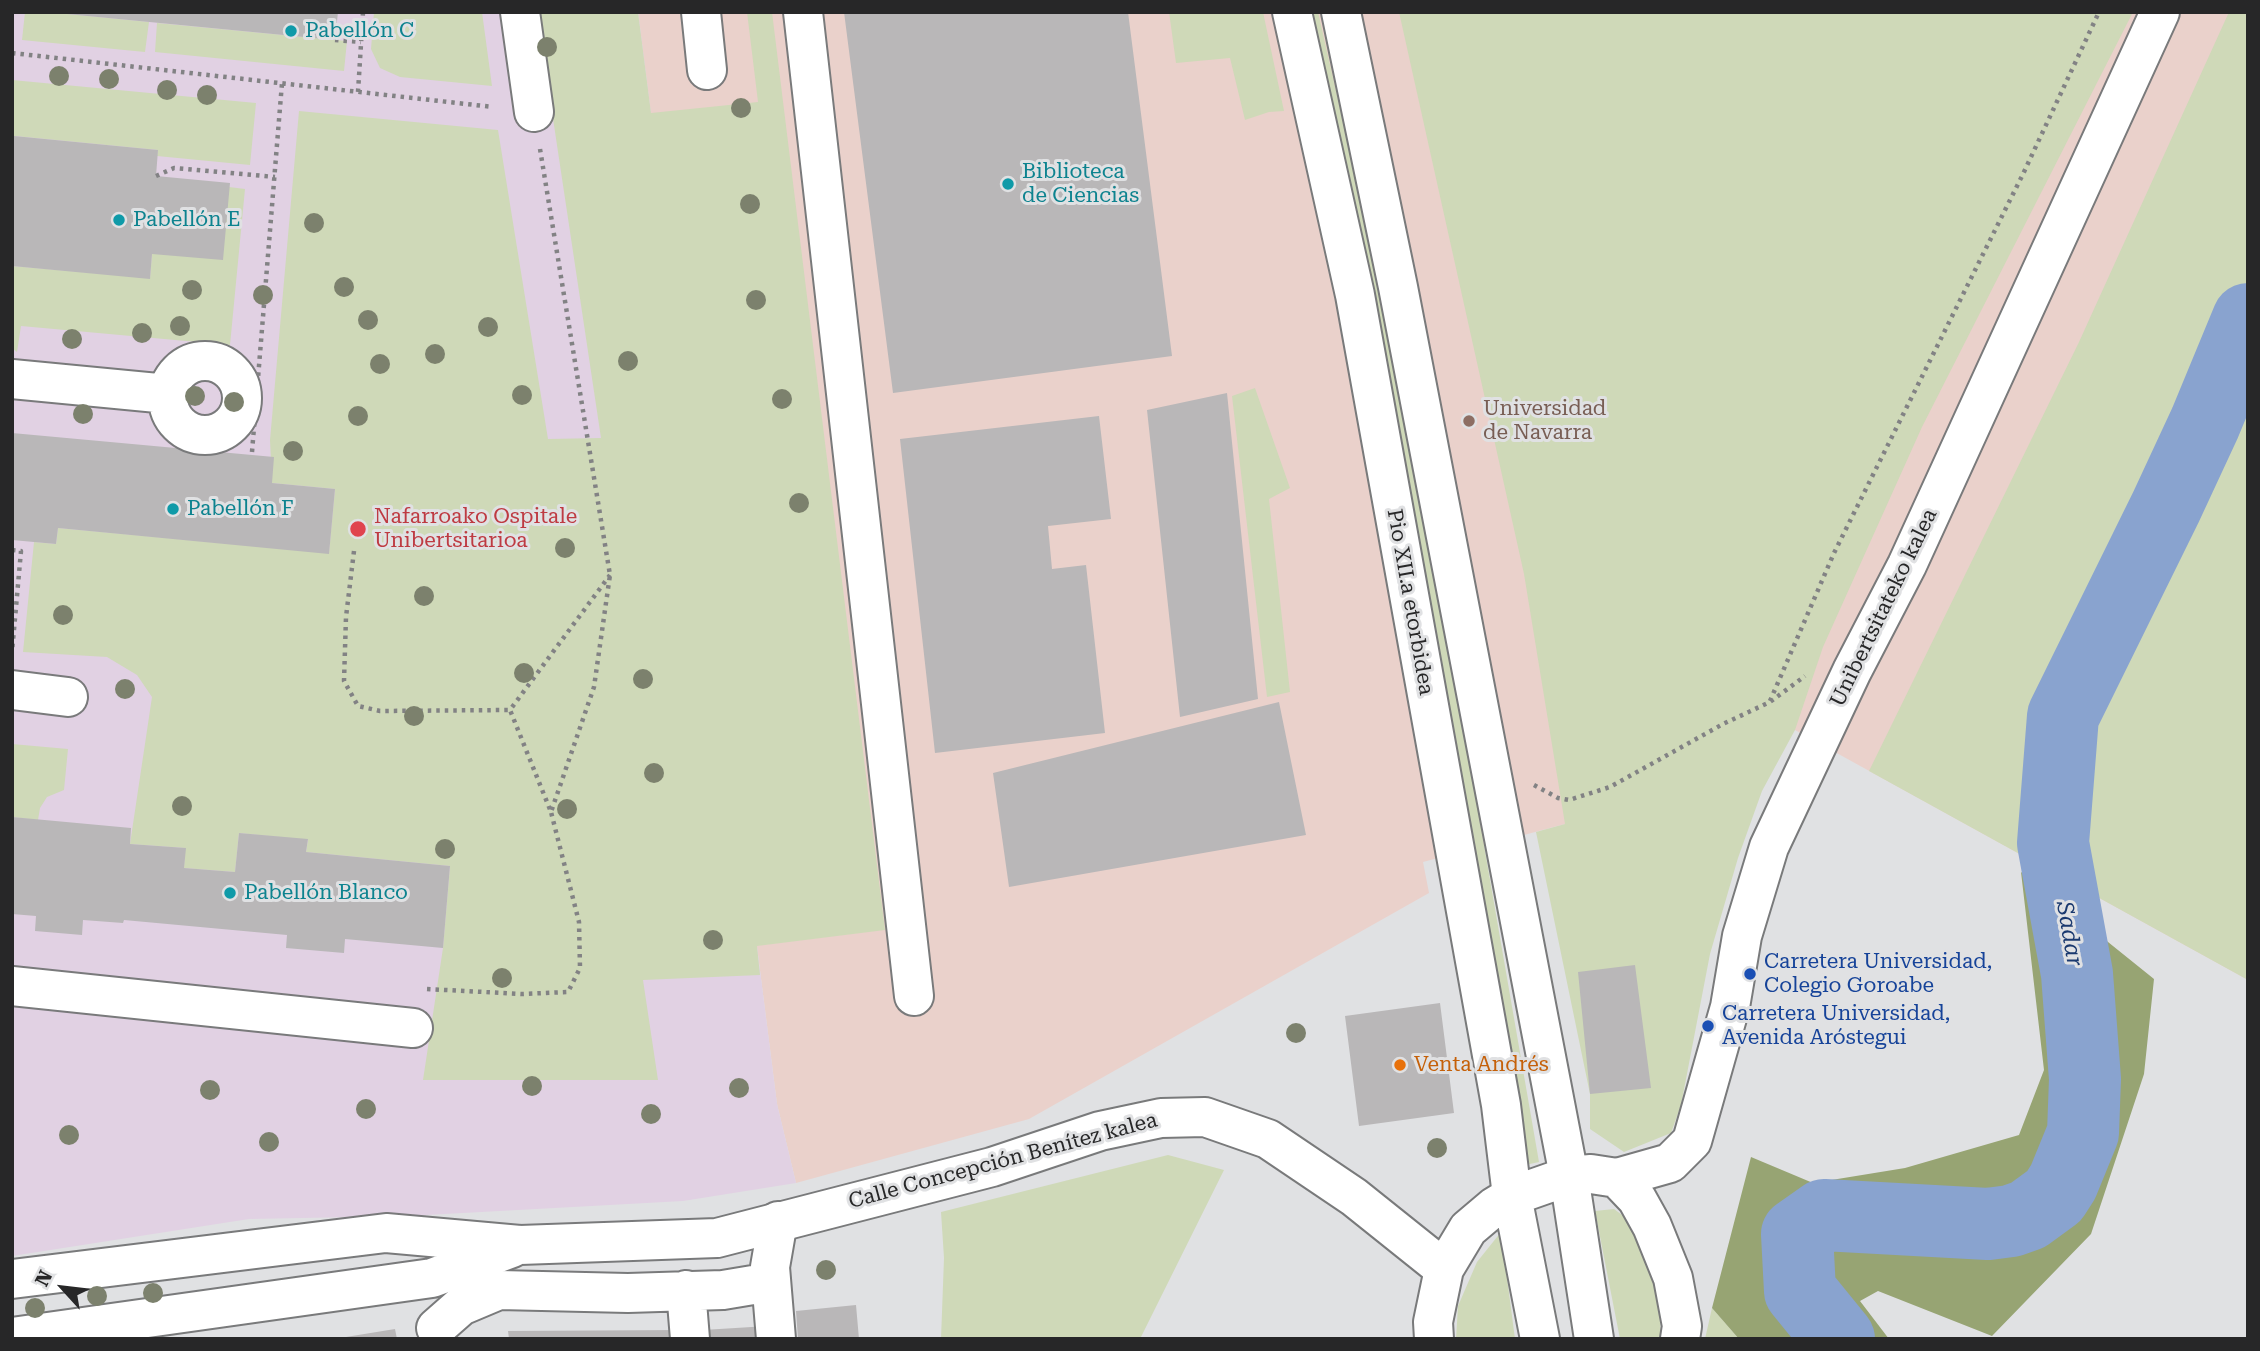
<!DOCTYPE html>
<html>
<head>
<meta charset="utf-8">
<style>
	body { margin:0 }
	#map { position:relative; width:2260px; height:1351px; overflow:hidden; background:#e0e1e3; font-family:"Roboto Serif",serif }
	canvas { display:block }
	.frame { position:absolute; inset:0; border:14px solid #272728; pointer-events:none }
	.north { position:absolute; left:28px; top:1253px; width:70px; height:70px; -webkit-text-stroke:5px #e0e1e3; paint-order:stroke; rotate:297deg; font-size:19px; font-weight:700; line-height:28px; text-align:center; color:#272728 }
	.north::after { content:''; display:block; margin:auto; width:24px; height:32px; background:#272728; clip-path:polygon(50% 0,100% 100%,50% 72%,0 100%) }
</style>
</head>
<body>
<div id="map">
<canvas width="2260" height="1351"></canvas>
<div class="frame"></div>
<div class="north">N</div>
</div>
<script>
const g = document.querySelector('canvas').getContext('2d');
g.lineJoin = 'round';
function fill(path, color) {
  g.fillStyle = color;
  g.fill(path, 'evenodd');
}
function shape(rows) {
  const path = new Path2D();
  for (const r of rows) {
    if (r.length === 3) {
      path.moveTo(r[0] + r[2], r[1]);
      path.arc(r[0], r[1], r[2], 0, 2 * Math.PI);
      continue;
    }
    path.moveTo(r[0], r[1]);
    for (let i = 2; i < r.length; i += 2) path.lineTo(r[i], r[i + 1]);
  }
  return path;
}
function trace(path, color, width, dash) {
  g.strokeStyle = color;
  g.lineWidth = width;
  g.lineCap = dash ? 'butt' : 'round';
  g.setLineDash(dash || []);
  g.stroke(path);
}
function drawText(font, color, halo, rows, align = 'center') {
  g.font = font + ' "Roboto Serif",serif';
  g.lineWidth = 6;
  g.setLineDash([]);
  g.textBaseline = 'middle';
  g.strokeStyle = halo;
  g.fillStyle = color;
  for (const [text, x, y, turn = 0] of rows) {
    g.save();
    g.translate(x, y);
    g.rotate((+turn || 0) * Math.PI / 180);
    g.textAlign = isNaN(turn) ? turn : align;
    if (halo) g.strokeText(text, 0, 0);
    g.fillText(text, 0, 0);
    g.restore();
  }
}
fill(shape([
	[638,12,2248,12,2248,980,1795,730,1565,824,1423,862,1429,893,1029,1119,796,1183,777,1104]
]), '#ead1cb');
fill(shape([
	[12,12,638,12,777,1104,796,1183,683,1201,408,1216,249,1219,12,1256]
]), '#e1d1e3');
fill(shape([
	[25,12,48,12,149,22,145,52,22,40],
	[374,12,482,12,492,86,400,77,380,68,371,49],
	[537,12,638,12,651,113,758,102,747,12,772,12,885,930,757,946,760,975,643,980,658,1080,423,1080,443,948,450,866,306,852,308,840,239,833,235,872,184,868,185,848,130,844,152,697,137,675,107,657,23,652,34,542,56,544,58,528,329,553,335,489,272,483,270,440,299,111,498,130,548,439,601,438],
	[1169,12,1263,12,1284,111,1269,112,1245,120,1230,58,1176,63],
	[1306,12,1318,12,1407,402,1539,1162,1525,1165,1396,408],
	[1399,12,2133,12,1922,427,1823,647,1795,730,1762,791,1738,858,1710,954,1681,1105,1671,1133,1624,1152,1590,1129,1590,1094,1536,832,1565,824,1524,574],
	[2229,12,2248,12,2248,980,1869,771,2079,342],
	[157,23,347,41,344,71,155,52],
	[12,80,256,103,250,165,157,156,158,150,15,136,12,145],
	[229,187,245,189,230,345,21,326,17,352,12,348,12,266,150,278,152,254],
	[1255,388,1290,488,1269,499,1290,692,1267,697,1232,396],
	[12,744,68,749,64,790,47,797,40,808,38,820,12,817],
	[1168,1155,1224,1170,1140,1339,941,1339,944,1258,941,1212],
	[1614,1209,1629,1220,1652,1262,1659,1298,1661,1339,1620,1339,1595,1211],
	[1501,1232,1515,1339,1456,1339,1458,1306,1477,1262],
	[1712,1308,1739,1339,1705,1339]
]), '#cfd9b8');
fill(shape([
	[2021,872,2154,979,2144,1074,2091,1234,1992,1336,1878,1291,1860,1301,1889,1339,1739,1339,1712,1308,1751,1157,1813,1183,1905,1168,2019,1135,2044,1070]
]), '#97a473');
trace(shape([
	[1839,1339,1800,1291,1797,1234,1824,1215,1988,1224,2011,1221,2028,1215,2054,1196,2063,1182,2083,1133,2085,1079,2077,974,2053,843,2063,716,2166,507,2205,423,2248,319]
]), '#89a3cf', 72);
fill(shape([
	[67,12,338,12,335,40,67,14],
	[844,12,1128,12,1172,356,893,393],
	[14,136,158,150,156,176,230,183,223,260,152,254,150,279,12,266,12,154],
	[1227,393,1258,699,1180,717,1147,410],
	[1099,416,1111,519,1048,526,1052,569,1086,565,1105,733,935,753,900,439],
	[12,433,274,457,272,483,335,489,329,554,58,528,56,544,12,540],
	[1279,702,1306,835,1009,887,993,773],
	[12,817,131,828,130,844,186,848,184,868,235,872,239,833,308,839,306,852,450,866,443,948,345,939,344,953,286,948,287,935,124,920,123,923,83,920,82,935,35,931,36,916,12,914],
	[1635,965,1651,1088,1590,1094,1578,972],
	[1440,1003,1454,1113,1359,1126,1345,1016],
	[856,1305,859,1339,798,1339,796,1311],
	[768,1326,769,1339,704,1339,703,1330],
	[395,1329,397,1339,346,1339,346,1337],
	[682,1330,682,1339,509,1339,508,1331]
]), '#b9b7b8');
const minor = shape([
	[520,12,534,112],
	[701,12,707,70],
	[803,12,914,996],
	[205,398,37],
	[12,379,168,394],
	[12,690,68,697],
	[12,986,413,1028],
	[1617,1178,1670,1163,1692,1141,1730,1007,1742,936,1769,847,1852,671,1907,565,2160,12],
	[686,1290,690,1339],
	[436,1328,461,1306,499,1290,628,1293,723,1290,771,1282],
	[776,1339,770,1267,778,1221]
]);
const major = shape([
	[1292,12,1355,295,1501,1105,1512,1196,1540,1339],
	[1341,12,1398,287,1569,1176,1594,1339],
	[12,1279,386,1233,520,1245,717,1238,992,1167,1100,1131,1161,1118,1205,1117,1268,1139,1354,1197,1444,1269],
	[12,1337,432,1278,512,1248],
	[1434,1339,1433,1322,1444,1269,1468,1229,1494,1207,1512,1196,1569,1176,1591,1174,1617,1178,1637,1199,1652,1226,1673,1278,1682,1326,1680,1339]
]);
trace(minor, '#797a7b', 42);
trace(major, '#797a7b', 42);
trace(shape([
	[335,40,361,42],
	[12,53,493,107],
	[358,92,363,12],
	[540,149,610,575,594,687,551,812,510,710,610,575],
	[156,176,174,168,275,177],
	[252,452,282,83],
	[12,550,21,551,12,652],
	[354,551,346,617,344,681,358,706,380,711,510,710],
	[1770,701,1834,553,2023,174,2099,12],
	[1534,785,1558,798,1569,800,1610,787,1723,724,1770,702,1805,676],
	[427,989,522,994,568,992,580,968,579,922,551,812]
]), '#828284', 4.5, [3.5, 5]);
trace(minor, '#fff', 38);
trace(major, '#fff', 38);
g.fillStyle = '#7c816d';
for (const [x, y] of [
	[547,47],
	[59,76],
	[109,79],
	[167,90],
	[207,95],
	[741,108],
	[750,204],
	[314,223],
	[344,287],
	[192,290],
	[263,295],
	[756,300],
	[368,320],
	[180,326],
	[488,327],
	[142,333],
	[72,339],
	[435,354],
	[628,361],
	[380,364],
	[522,395],
	[195,396],
	[782,399],
	[234,402],
	[83,414],
	[358,416],
	[293,451],
	[799,503],
	[565,548],
	[424,596],
	[63,615],
	[524,673],
	[643,679],
	[125,689],
	[414,716],
	[654,773],
	[182,806],
	[567,809],
	[445,849],
	[713,940],
	[502,978],
	[1296,1033],
	[532,1086],
	[739,1088],
	[210,1090],
	[366,1109],
	[651,1114],
	[69,1135],
	[269,1142],
	[1437,1148],
	[826,1270],
	[153,1293],
	[97,1296],
	[35,1308]
]) {
  g.beginPath();
  g.arc(x, y, 10, 0, 2 * Math.PI);
  g.fill();
}
for (const [x, y, r, color] of [
	[291,31,7,"#0f9aa8"],
	[1008,184,7,"#0f9aa8"],
	[119,220,7,"#0f9aa8"],
	[1469,421,7,"#8d6e63"],
	[173,509,7,"#0f9aa8"],
	[358,529,9,"#e0444e"],
	[230,893,7,"#0f9aa8"],
	[1750,974,7,"#1a4fb4"],
	[1708,1026,7,"#1a4fb4"],
	[1400,1065,7,"#e8710a"]
]) {
  const dot = new Path2D();
  dot.arc(x, y, r, 0, 2 * Math.PI);
  g.fillStyle = color;
  g.fill(dot);
  trace(dot, '#e0e1e3', 2.5);
}
drawText('21px', '#0d838f', '#e0e1e3', [
	["Pabellón C",305,31],
	["Biblioteca",1022,172],
	["de Ciencias",1022,196],
	["Pabellón E",133,220],
	["Pabellón F",187,509],
	["Pabellón Blanco",244,893]
], 'left');
drawText('21px', '#785e54', '#e0e1e3', [
	["Universidad",1483,409],
	["de Navarra",1483,433]
], 'left');
drawText('21px', '#be3a42', '#e0e1e3', [
	["Nafarroako Ospitale",374,517],
	["Unibertsitarioa",374,541]
], 'left');
drawText('21px', '#272728', '#e0e1e3', [
	["Pio XII.a etorbidea",1410,602,80],
	["Unibertsitateko kalea",1884,608,-64],
	["Calle Concepción Benítez kalea",1003,1161,-15]
]);
drawText('21px', '#164399', '#e0e1e3', [
	["Carretera Universidad,",1764,962],
	["Colegio Goroabe",1764,986],
	["Carretera Universidad,",1722,1014],
	["Avenida Aróstegui",1722,1038]
], 'left');
drawText('21px', '#c56008', '#e0e1e3', [
	["Venta Andrés",1414,1065]
], 'left');
drawText('italic 23px', '#1a396f', '#e0e1e3', [
	["Sadar",2069,934,80]
]);
</script>
</body>
</html>
